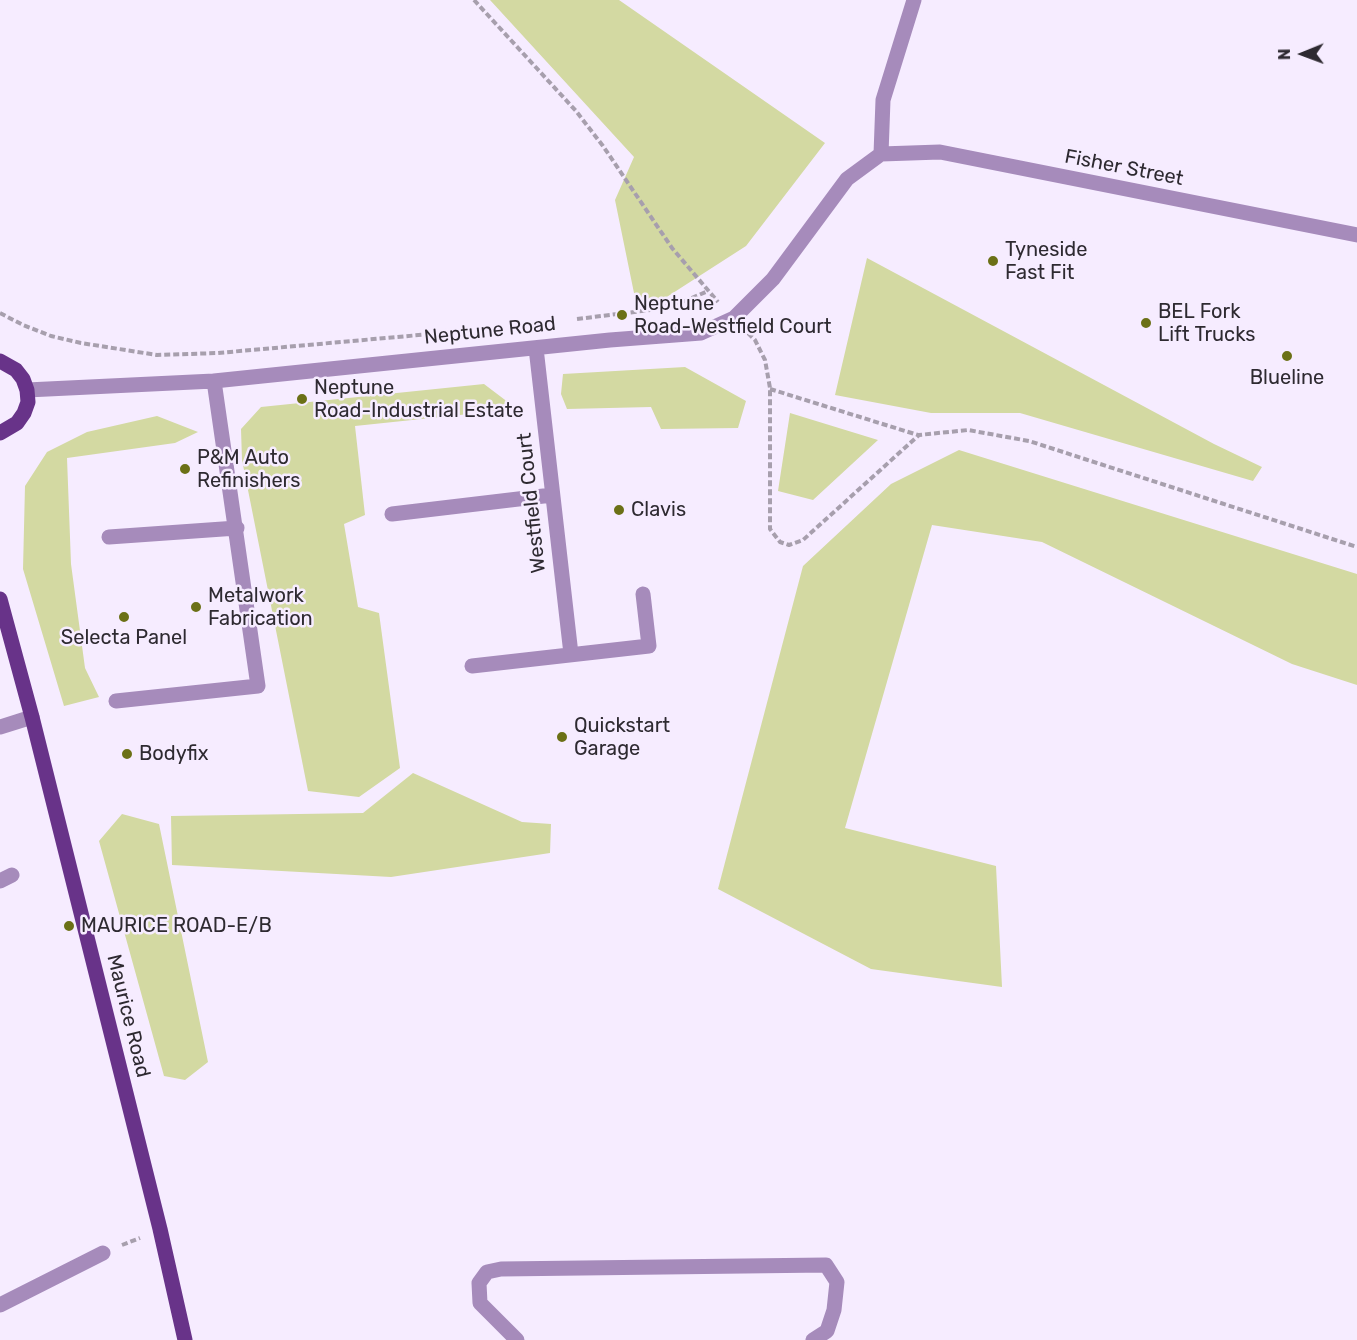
<!DOCTYPE html>
<html>
<head>
<meta charset="utf-8">
<style>
	body { margin:0 }
	#map { position:relative; width:1357px; height:1340px; overflow:hidden; background:#f6ecff; font-family:Rubik,sans-serif }
	canvas { display:block }
	.north { position:absolute; left:1273px; top:24px; width:60px; height:60px; -webkit-text-stroke:4px #f6ecff; paint-order:stroke; rotate:269deg; font-size:16px; font-weight:700; line-height:24px; text-align:center; color:#2e2a31 }
	.north::after { content:''; display:block; margin:auto; width:21px; height:27px; background:#2e2a31; clip-path:polygon(50% 0,100% 100%,50% 72%,0 100%) }
</style>
</head>
<body>
<div id="map">
<canvas width="1357" height="1340"></canvas>
<div class="north">N</div>
</div>
<script>
const g = document.querySelector('canvas').getContext('2d');
g.lineJoin = 'round';
function fill(path, color) {
  g.fillStyle = color;
  g.fill(path, 'evenodd');
}
function shape(rows) {
  const path = new Path2D();
  for (const r of rows) {
    path.moveTo(r[0], r[1]);
    for (let i = 2; i < r.length; i += 2) path.lineTo(r[i], r[i + 1]);
  }
  return path;
}
function trace(path, color, width, dash) {
  g.strokeStyle = color;
  g.lineWidth = width;
  g.lineCap = dash ? 'butt' : 'round';
  g.setLineDash(dash || []);
  g.stroke(path);
}
function drawText(font, color, halo, rows, align = 'center') {
  g.font = font + ' Rubik,sans-serif';
  g.lineWidth = 5;
  g.setLineDash([]);
  g.textBaseline = 'middle';
  g.strokeStyle = halo;
  g.fillStyle = color;
  for (const [text, x, y, turn = 0] of rows) {
    g.save();
    g.translate(x, y);
    g.rotate((+turn || 0) * Math.PI / 180);
    g.textAlign = isNaN(turn) ? turn : align;
    if (halo) g.strokeText(text, 0, 0);
    g.fillText(text, 0, 0);
    g.restore();
  }
}
fill(shape([
	[490,0,619,0,825,143,746,246,662,300,646,302,634,293,615,200,634,157],
	[867,258,1214,444,1262,467,1253,481,1020,413,931,413,835,395],
	[685,367,746,401,738,428,661,429,651,407,567,409,561,394,563,374],
	[484,384,517,409,355,426,365,515,344,524,358,607,379,613,400,768,359,797,308,791,242,460,241,429,261,407],
	[790,413,878,440,813,500,778,491],
	[157,416,198,432,175,443,67,458,71,564,85,668,99,697,64,706,23,569,25,486,47,452,87,432],
	[959,450,1357,574,1357,685,1292,664,1042,542,932,525,845,828,996,866,1002,987,871,969,718,889,803,566,891,484],
	[413,773,522,822,551,824,550,853,391,877,172,865,171,816,363,813],
	[122,814,159,824,208,1062,185,1080,164,1076,99,841]
]), '#d3d9a2');
trace(shape([
	[474,0,576,111,603,146,672,248,718,302],
	[0,313,23,325,51,336,81,343,157,355,218,353,453,332],
	[577,319,650,310,685,301,708,291],
	[748,333,755,340,765,360,770,388,770,529,780,542,789,545,803,540,919,435,968,430,1029,441,1357,547],
	[770,389,918,435],
	[122,1245,140,1238]
]), '#a79fad', 4, [6, 3]);
trace(shape([
	[881,154,940,152,1357,235],
	[881,154,883,100,914,0],
	[536,348,571,654],
	[27,390,214,381,610,340,701,333,734,318,773,279,847,179,881,154],
	[392,514,552,495],
	[109,537,237,528],
	[472,666,649,646,643,594],
	[116,701,258,686,214,381],
	[0,727,32,717],
	[0,881,12,875],
	[0,1305,103,1253],
	[517,1340,480,1303,479,1283,487,1272,501,1269,826,1265,837,1282,834,1310,827,1331,813,1340]
]), '#a68bbb', 15);
trace(shape([
	[0,361,16,370,23,379,27,390,28,402,24,413,17,423,0,433],
	[0,599,32,717,160,1229,185,1340]
]), '#683389', 15);
for (const [x, y, r, color] of [
	[993,261,6,"#6b7016"],
	[622,315,6,"#6b7016"],
	[1146,323,6,"#6b7016"],
	[1287,356,6,"#6b7016"],
	[302,399,6,"#6b7016"],
	[185,469,6,"#6b7016"],
	[619,510,6,"#6b7016"],
	[196,607,6,"#6b7016"],
	[124,617,6,"#6b7016"],
	[562,737,6,"#6b7016"],
	[127,754,6,"#6b7016"],
	[69,926,6,"#6b7016"]
]) {
  const dot = new Path2D();
  dot.arc(x, y, r, 0, 2 * Math.PI);
  g.fillStyle = color;
  g.fill(dot);
  trace(dot, '#f6ecff', 2);
}
drawText('20px', '#2e2a31', '#f6ecff', [
	["Fisher Street",1124,168,11],
	["Neptune Road",490,331,-6],
	["Westfield Court",532,503,-96],
	["Maurice Road",128,1016,76]
]);
drawText('20px', '#2e2a31', '#f6ecff', [
	["Tyneside",1005,250],
	["Fast Fit",1005,273],
	["Neptune",634,304],
	["Road-Westfield Court",634,327],
	["BEL Fork",1158,312],
	["Lift Trucks",1158,335],
	["Blueline",1287,378,"center"],
	["Neptune",314,388],
	["Road-Industrial Estate",314,411],
	["P&M Auto",197,458],
	["Refinishers",197,481],
	["Clavis",631,510],
	["Metalwork",208,596],
	["Fabrication",208,619],
	["Selecta Panel",124,638,"center"],
	["Quickstart",574,726],
	["Garage",574,749],
	["Bodyfix",139,754],
	["MAURICE ROAD-E/B",81,926]
], 'left');
</script>
</body>
</html>
